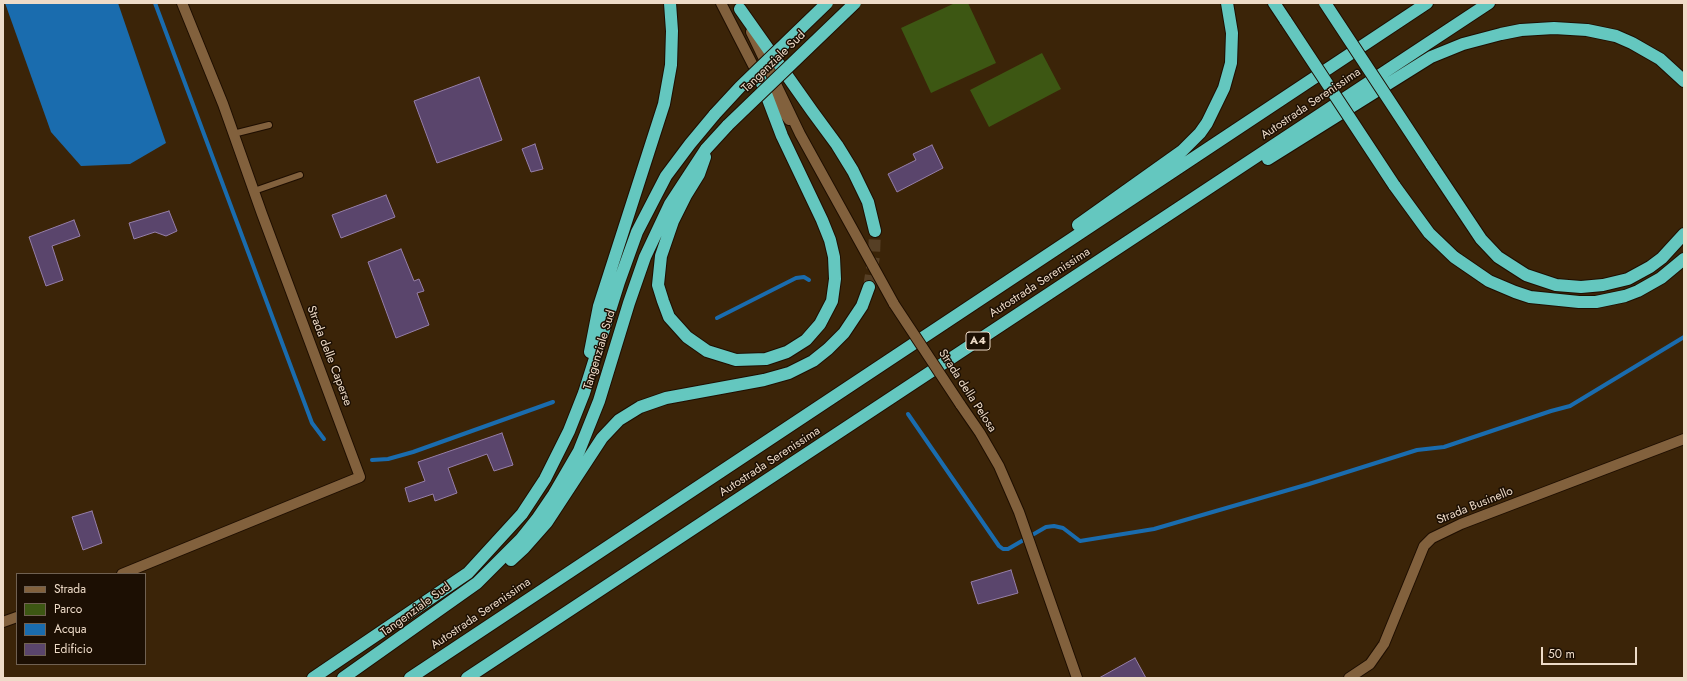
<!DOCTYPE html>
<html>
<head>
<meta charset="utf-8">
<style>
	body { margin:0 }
	#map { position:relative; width:1687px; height:681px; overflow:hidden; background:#3b2408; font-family:Jost,sans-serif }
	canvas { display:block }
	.frame { position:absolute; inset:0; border:4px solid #eedbc8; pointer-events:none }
	.legend { position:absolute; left:16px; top:573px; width:130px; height:92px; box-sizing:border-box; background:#1c0f03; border:1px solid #706152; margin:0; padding:5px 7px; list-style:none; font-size:12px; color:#eedbc8 }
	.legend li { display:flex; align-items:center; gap:8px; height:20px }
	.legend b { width:20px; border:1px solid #706152 }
	.scale { position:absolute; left:1541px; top:647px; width:96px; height:18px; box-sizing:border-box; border:2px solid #eedbc8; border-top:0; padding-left:5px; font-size:12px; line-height:14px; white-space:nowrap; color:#eedbc8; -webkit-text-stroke:3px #1c0f03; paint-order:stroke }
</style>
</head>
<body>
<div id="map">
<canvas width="1687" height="681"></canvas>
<div class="frame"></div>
<ul class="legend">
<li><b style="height:5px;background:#82613d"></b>Strada</li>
<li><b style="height:11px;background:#3d5713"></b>Parco</li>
<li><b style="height:11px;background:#1a6cae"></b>Acqua</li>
<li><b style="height:11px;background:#5a456c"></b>Edificio</li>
</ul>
<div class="scale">50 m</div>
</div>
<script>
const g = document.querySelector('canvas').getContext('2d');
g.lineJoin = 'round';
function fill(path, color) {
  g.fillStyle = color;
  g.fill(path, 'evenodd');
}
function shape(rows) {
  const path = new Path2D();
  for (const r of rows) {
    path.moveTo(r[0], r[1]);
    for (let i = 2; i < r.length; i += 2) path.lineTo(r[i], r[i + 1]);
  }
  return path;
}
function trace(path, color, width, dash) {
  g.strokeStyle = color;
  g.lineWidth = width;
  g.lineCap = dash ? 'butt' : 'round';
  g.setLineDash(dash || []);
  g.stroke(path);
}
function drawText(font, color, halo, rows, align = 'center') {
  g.font = font + ' Jost,sans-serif';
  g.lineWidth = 3;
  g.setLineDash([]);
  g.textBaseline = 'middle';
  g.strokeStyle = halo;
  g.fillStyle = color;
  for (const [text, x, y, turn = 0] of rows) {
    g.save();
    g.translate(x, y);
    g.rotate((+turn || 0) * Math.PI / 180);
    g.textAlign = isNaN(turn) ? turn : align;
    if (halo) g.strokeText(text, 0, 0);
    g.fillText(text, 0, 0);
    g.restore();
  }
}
fill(shape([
	[955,3,968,3,996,63,931,93,901,28],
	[1042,53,1061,89,989,127,970,90]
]), '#3d5713');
fill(shape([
	[5,3,118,3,166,143,130,164,81,166,51,132]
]), '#1a6cae');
trace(shape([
	[155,3,312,423,324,439],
	[717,318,796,278,804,277,809,280],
	[908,414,999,546,1003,549,1008,549,1046,527,1054,526,1063,528,1080,541,1154,529,1309,484,1417,450,1444,447,1551,411,1570,406,1684,337],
	[372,460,388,459,413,452,553,402]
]), '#1a6cae', 4);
const building = shape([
	[479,77,502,140,437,163,414,101,479,77],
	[535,144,543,169,531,172,522,149,535,144],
	[932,145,943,168,897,192,888,174,916,160,913,154,932,145],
	[386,195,395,217,341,238,332,215,386,195],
	[169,211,177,231,166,236,155,232,134,239,129,223,169,211],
	[74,220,80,236,52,246,63,280,46,286,29,237,74,220],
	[401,249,414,281,419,279,424,291,417,293,429,325,396,338,368,262,401,249],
	[502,433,513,465,494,471,487,454,448,468,457,493,435,501,433,494,409,502,405,488,425,481,418,462,502,433],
	[92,511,102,543,83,550,72,517,92,511],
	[1011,570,1018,593,978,604,971,582,1011,570],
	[1135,658,1146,678,1099,678,1135,658]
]);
fill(building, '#5a456c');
trace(building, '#967fa9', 1);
trace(shape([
	[869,287,874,256,875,231]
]), '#563f25', 12, [12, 6]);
const lane = shape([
	[233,134,269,125],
	[254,191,300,175]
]);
const street = shape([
	[122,574,360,477,262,214,223,104,182,3],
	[3,622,17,617],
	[1349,678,1370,664,1384,644,1424,546,1432,538,1461,524,1684,439]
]);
const secondary = shape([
	[721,3,759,77],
	[751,32,800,134,894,304],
	[768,91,789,120],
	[960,404,980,433,999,466,1019,512,1077,678]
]);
const highway = shape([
	[1274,3,1286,21],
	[740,9,812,111,837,145,853,171,868,202,875,231],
	[705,157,699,174,686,195,673,221,661,256,658,285,663,301,669,317,687,337,707,351,736,360,766,359,787,352,806,340,820,324,832,301,835,279,834,257,830,240,822,220,782,136,760,78],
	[1268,159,1431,57,1463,44,1501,34,1521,30,1554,28,1587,30,1616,36,1632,43,1660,59,1684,81],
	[1431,164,1481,239,1498,257,1526,275,1556,285,1581,287,1603,285,1628,279,1650,267,1662,258,1684,234],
	[1394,185,1429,233,1454,257,1489,281,1515,292,1530,297,1579,302,1596,302,1625,296,1638,291,1661,278,1684,259],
	[1078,225,1182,151,1200,133,1207,123,1224,88,1231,63,1232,33,1227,3],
	[590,352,599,306,664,104,671,65,672,31,670,3],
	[511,560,524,548,547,522,602,438,619,420,640,407,666,398,764,380,789,373,813,361,828,349,844,333,862,306,869,287],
	[313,678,468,573,522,514,545,479,569,431,584,393,619,282,637,232,666,176,690,144,715,114],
	[343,678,477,583,521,539,537,519,554,494,579,451,599,401,629,303,645,257,670,204,706,149,728,125],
	[410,678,1427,3],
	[467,678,1489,3]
]);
trace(lane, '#1e0e00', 8);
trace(street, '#1e0e00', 12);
trace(secondary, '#1e0e00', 12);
trace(highway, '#1e0e00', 14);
trace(lane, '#82613d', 6);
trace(street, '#82613d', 10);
trace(secondary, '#82613d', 10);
trace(highway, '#64c7bf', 12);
const secondaryBridge = shape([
	[894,304,960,404]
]);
const highwayBridge = shape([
	[1325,3,1431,164],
	[1286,21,1394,185],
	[715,114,740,87,827,3],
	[728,125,855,3]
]);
trace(secondaryBridge, '#1e0e00', 12, []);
trace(highwayBridge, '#1e0e00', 14, []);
trace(secondaryBridge, '#82613d', 10);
trace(highwayBridge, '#64c7bf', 12);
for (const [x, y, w] of [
	[978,341,24]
]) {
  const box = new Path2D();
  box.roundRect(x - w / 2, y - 9, w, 18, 3);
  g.fillStyle = '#1c0f03';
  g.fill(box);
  trace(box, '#eedbc8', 1);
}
drawText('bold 11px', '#eedbc8', null, [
	["A4",978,341]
]);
drawText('12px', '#eedbc8', '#1c0f03', [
	["Tangenziale Sud",774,62,-44],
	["Autostrada Serenissima",1311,104,-34],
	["Autostrada Serenissima",1040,283,-33],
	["Tangenziale Sud",600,350,-73],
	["Strada delle Caperse",329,356,69],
	["Strada della Pelosa",967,391,57],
	["Autostrada Serenissima",770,462,-33],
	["Strada Businello",1475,506,-22],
	["Tangenziale Sud",416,610,-36],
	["Autostrada Serenissima",481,614,-34]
]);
</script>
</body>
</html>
